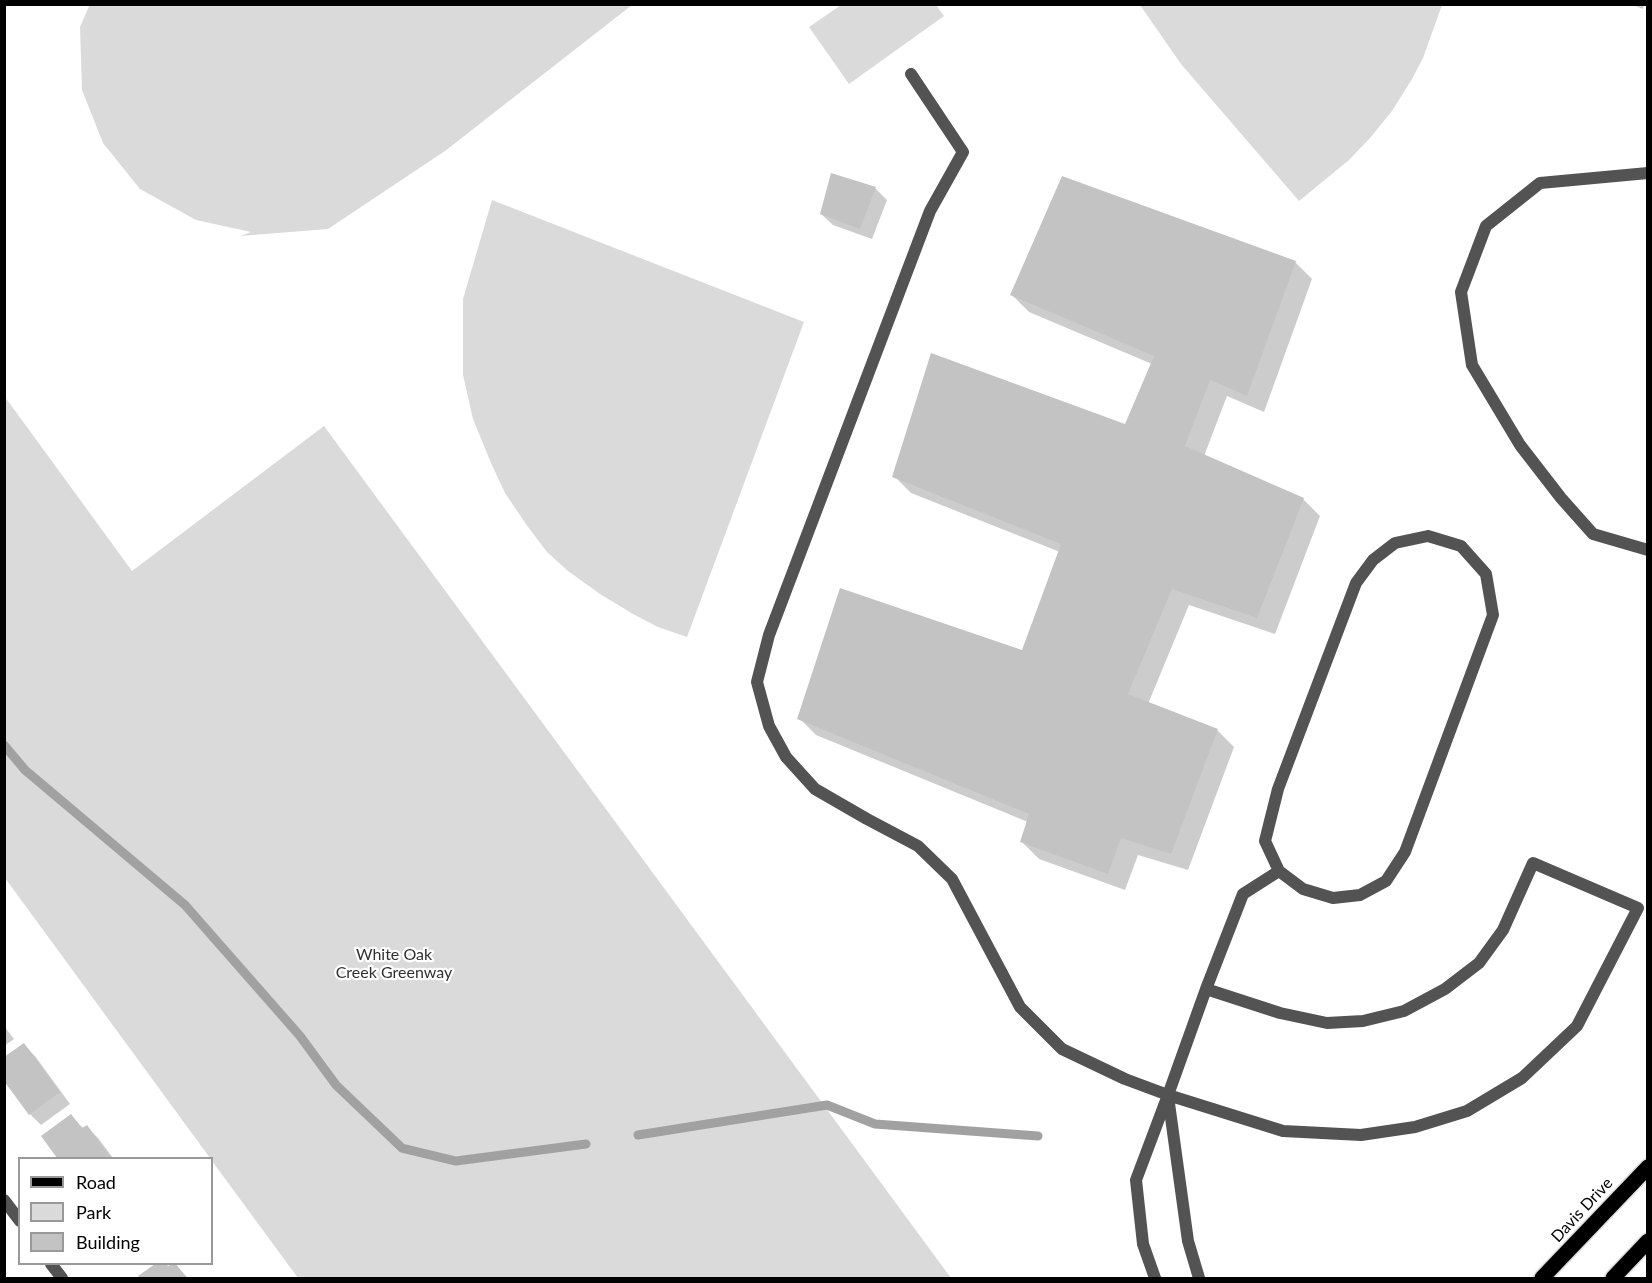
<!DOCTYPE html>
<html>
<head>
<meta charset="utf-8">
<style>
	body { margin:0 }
	#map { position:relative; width:1652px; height:1283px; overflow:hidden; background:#fff; font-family:Lato,sans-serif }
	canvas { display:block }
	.frame { position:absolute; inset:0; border:6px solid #000; pointer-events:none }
	.legend { position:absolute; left:18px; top:1157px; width:195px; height:108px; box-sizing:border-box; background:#fff; border:2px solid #999; margin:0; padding:8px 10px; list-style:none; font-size:18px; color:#000 }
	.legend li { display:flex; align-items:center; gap:12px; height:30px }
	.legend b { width:30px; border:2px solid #999 }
</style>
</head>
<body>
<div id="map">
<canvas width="1652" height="1283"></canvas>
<div class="frame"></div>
<ul class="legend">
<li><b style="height:8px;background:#000"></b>Road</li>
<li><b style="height:16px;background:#dadada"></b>Park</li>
<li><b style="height:16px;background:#c3c3c3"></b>Building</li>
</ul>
</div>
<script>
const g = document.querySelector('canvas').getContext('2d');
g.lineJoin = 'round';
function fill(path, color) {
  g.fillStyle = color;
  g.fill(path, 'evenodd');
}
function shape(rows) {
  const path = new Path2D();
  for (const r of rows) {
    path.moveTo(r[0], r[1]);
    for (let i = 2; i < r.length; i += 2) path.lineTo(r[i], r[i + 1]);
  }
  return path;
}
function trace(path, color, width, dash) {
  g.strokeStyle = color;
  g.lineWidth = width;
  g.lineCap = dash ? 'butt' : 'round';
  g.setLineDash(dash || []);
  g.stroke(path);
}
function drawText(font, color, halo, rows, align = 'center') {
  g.font = font + ' Lato,sans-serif';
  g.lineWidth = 4.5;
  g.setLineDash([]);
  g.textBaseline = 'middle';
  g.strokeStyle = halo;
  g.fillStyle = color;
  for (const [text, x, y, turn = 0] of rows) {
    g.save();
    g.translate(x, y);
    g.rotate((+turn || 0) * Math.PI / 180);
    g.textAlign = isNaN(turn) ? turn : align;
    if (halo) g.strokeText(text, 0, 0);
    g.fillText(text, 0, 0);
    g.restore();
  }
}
fill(shape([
	[90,4,632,4,632,5,445,151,328,229,240,236,251,232,196,220,140,189,103,143,82,90,80,27],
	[841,5,936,5,944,16,849,84,809,27],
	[1140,5,1442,5,1423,58,1412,79,1392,111,1370,138,1349,160,1299,201,1181,64],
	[492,200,804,322,687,637,658,627,633,614,600,594,568,571,547,552,528,527,505,493,491,463,473,419,463,375,463,299],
	[5,397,132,571,324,426,951,1278,298,1278,212,1161,212,1158,210,1158,5,878]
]), '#dadada');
fill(shape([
	[1631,4,1644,4,1643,9],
	[832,175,876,189,887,200,872,239,833,225,821,214],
	[1295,262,1312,279,1264,412,1227,396,1204,456,1303,499,1320,516,1275,634,1189,605,1148,704,1217,730,1234,747,1188,870,1138,855,1125,890,1039,859,1022,842,1028,822,816,735,799,718,1023,652,1060,552,911,493,894,476,1126,426,1152,364,1029,312,1012,295],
	[4,1026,14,1039,4,1046],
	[24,1045,35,1056,70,1104,41,1125,30,1114],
	[71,1116,84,1129,87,1127,98,1138,113,1158,58,1158,43,1136],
	[157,1264,166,1264,169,1267,174,1264,188,1278,142,1278,140,1276]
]), '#0003');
trace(shape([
	[4,745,25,770,185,905,300,1036,336,1085,402,1148,456,1161,586,1144],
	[638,1135,827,1105,875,1124,1038,1136]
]), '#a1a1a1', 9);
fill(shape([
	[831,173,876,187,860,229,820,214],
	[1062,176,1296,261,1247,396,1210,380,1185,446,1304,498,1257,618,1172,589,1128,694,1218,729,1171,854,1121,838,1108,874,1020,842,1029,814,797,719,840,588,1022,650,1061,544,892,477,931,353,1125,424,1154,356,1010,295],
	[24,1043,60,1092,29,1115,4,1081,4,1057],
	[71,1114,82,1128,87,1125,111,1158,57,1158,41,1136],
	[155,1264,166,1264,168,1266,172,1264,176,1264,187,1278,140,1278,138,1276]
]), '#c3c3c3');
const primary = shape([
	[1542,1278,1648,1167],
	[1613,1278,1648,1241]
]);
trace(primary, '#dbdbdb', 18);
trace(shape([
	[911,74,963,152,930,211,769,635,757,682,769,726,786,757,815,789,867,819,918,846,952,879,1020,1007,1062,1049,1125,1079,1168,1095,1283,1131,1361,1135,1415,1127,1467,1111,1522,1078,1577,1026,1638,908,1533,863,1503,930,1479,963,1445,989,1404,1011,1363,1021,1327,1023,1280,1013,1206,989],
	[1648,173,1540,183,1486,226,1461,292,1472,365,1520,445,1561,498,1593,534,1648,550],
	[1428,536,1461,546,1486,574,1493,615,1405,852,1386,881,1360,895,1333,898,1303,889,1279,871,1265,841,1278,789,1356,583,1373,560,1395,543,1428,536],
	[1168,1096,1188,1241,1199,1278],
	[1155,1278,1143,1244,1136,1180,1168,1095,1206,989,1243,894,1279,871]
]), '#535353', 12);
trace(shape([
	[4,1200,20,1221],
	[51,1264,62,1278]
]), '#535353', 12);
trace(primary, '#000', 15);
drawText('16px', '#313131', '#fff', [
	["White Oak",394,955],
	["Creek Greenway",394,973]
]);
drawText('16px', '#000', '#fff', [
	["Davis Drive",1582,1210,-47]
]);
</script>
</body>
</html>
